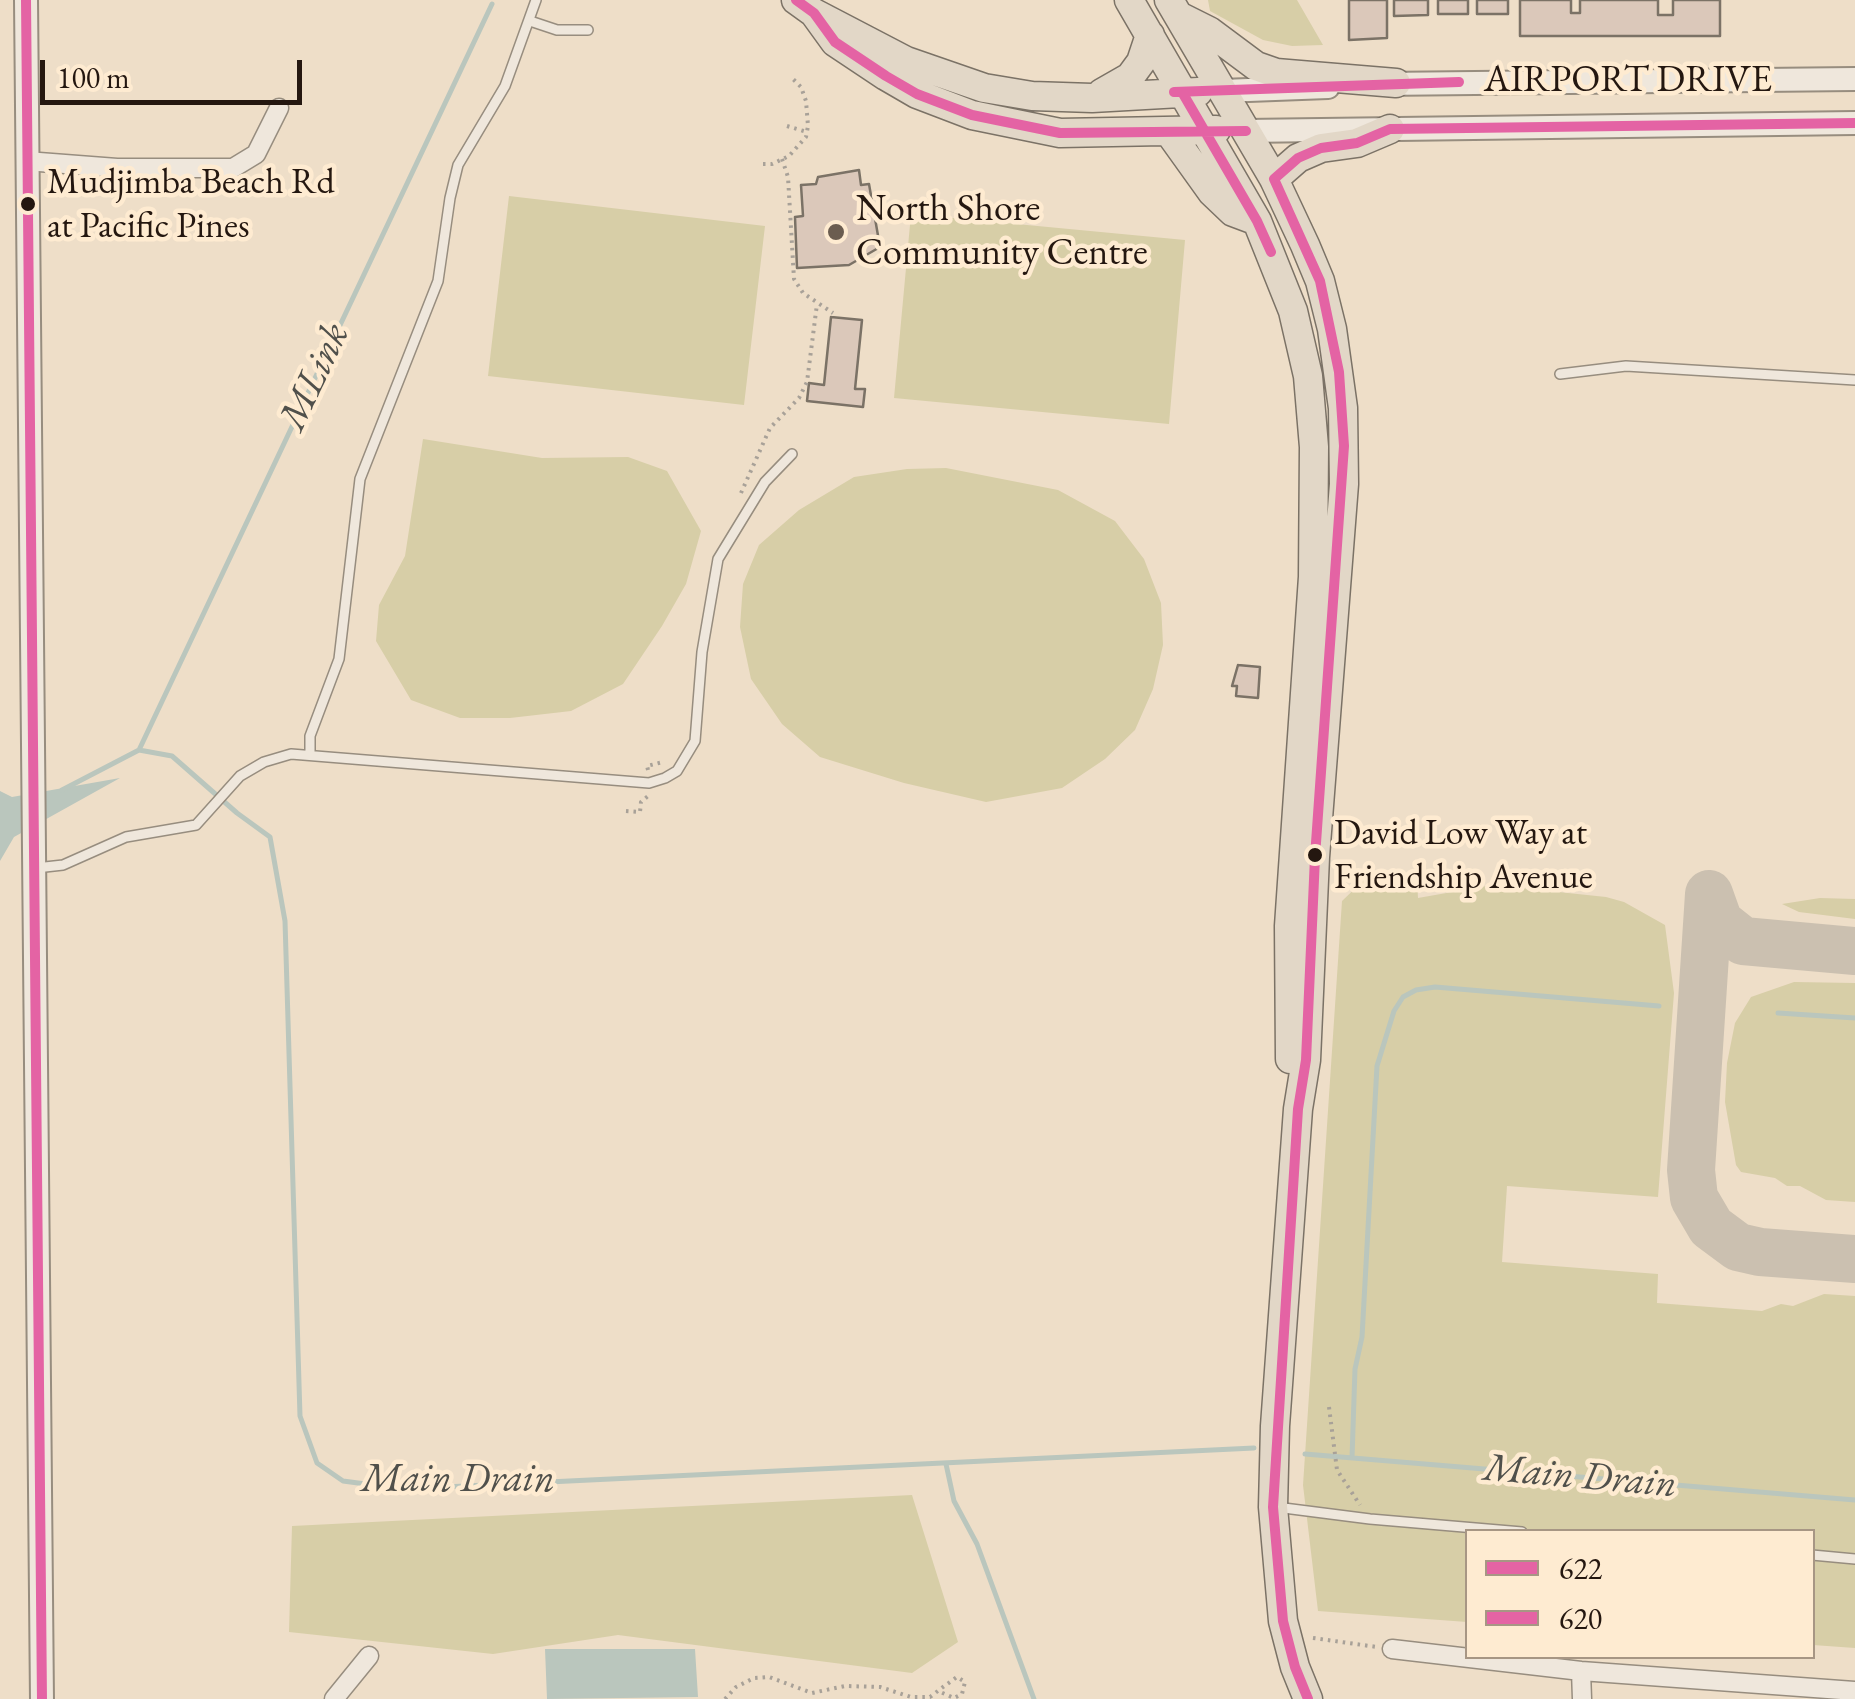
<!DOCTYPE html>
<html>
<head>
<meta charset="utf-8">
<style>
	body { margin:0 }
	#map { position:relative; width:1855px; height:1699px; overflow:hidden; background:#eedec8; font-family:"EB Garamond",serif }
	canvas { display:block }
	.legend { position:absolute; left:1465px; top:1529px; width:350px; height:130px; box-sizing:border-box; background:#feebd1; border:2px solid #a79684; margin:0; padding:12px 18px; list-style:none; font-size:30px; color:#241710 }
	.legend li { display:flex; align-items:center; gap:20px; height:50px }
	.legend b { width:50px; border:2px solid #a79684 }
	.scale { position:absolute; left:40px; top:60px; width:262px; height:45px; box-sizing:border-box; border:5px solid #241710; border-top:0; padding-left:12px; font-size:30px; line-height:35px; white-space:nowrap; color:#241710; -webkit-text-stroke:8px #feebd1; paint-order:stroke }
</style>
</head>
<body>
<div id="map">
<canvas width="1855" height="1699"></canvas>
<ul class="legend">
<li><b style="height:12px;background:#e463a4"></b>622</li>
<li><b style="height:12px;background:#e463a4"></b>620</li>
</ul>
<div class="scale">100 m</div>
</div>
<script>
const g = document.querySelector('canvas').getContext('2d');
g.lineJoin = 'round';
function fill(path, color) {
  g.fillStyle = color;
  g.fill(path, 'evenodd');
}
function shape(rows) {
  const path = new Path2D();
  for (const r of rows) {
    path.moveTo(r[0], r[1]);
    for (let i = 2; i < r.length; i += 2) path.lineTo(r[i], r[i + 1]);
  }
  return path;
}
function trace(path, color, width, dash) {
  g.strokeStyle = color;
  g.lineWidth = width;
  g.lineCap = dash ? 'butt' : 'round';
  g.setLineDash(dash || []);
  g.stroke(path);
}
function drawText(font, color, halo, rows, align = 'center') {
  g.font = font + ' "EB Garamond",serif';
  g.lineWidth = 9;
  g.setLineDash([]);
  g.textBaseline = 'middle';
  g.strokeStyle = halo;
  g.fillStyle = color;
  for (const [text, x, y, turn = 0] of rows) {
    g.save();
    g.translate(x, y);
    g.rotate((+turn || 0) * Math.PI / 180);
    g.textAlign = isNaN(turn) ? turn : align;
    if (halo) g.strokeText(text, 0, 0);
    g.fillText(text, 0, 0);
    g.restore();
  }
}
fill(shape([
	[1208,0,1297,0,1323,45,1292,46,1263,40,1210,11],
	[509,196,765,226,744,405,488,376],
	[911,214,1185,240,1169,424,894,398],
	[423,439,542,458,628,457,667,471,701,531,686,584,662,626,623,684,571,711,510,718,460,718,411,700,376,641,379,605,405,556],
	[946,468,1058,490,1115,521,1144,559,1161,603,1163,645,1153,689,1135,730,1105,759,1062,788,986,802,904,783,820,757,782,724,751,679,740,627,743,584,759,545,799,510,854,477,907,469],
	[1369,875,1417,878,1418,898,1492,885,1606,897,1624,902,1665,925,1674,993,1658,1197,1507,1186,1502,1262,1658,1274,1657,1303,1762,1311,1781,1304,1793,1306,1824,1294,1855,1296,1855,1648,1813,1645,1812,1532,1468,1532,1467,1622,1318,1611,1303,1485,1342,901],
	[1820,898,1855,899,1855,919,1799,912,1782,904],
	[1794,982,1855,983,1855,1202,1826,1200,1800,1186,1787,1186,1775,1178,1741,1172,1736,1165,1725,1102,1727,1063,1735,1023,1751,997],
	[912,1495,958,1642,912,1673,618,1635,493,1654,289,1632,292,1526]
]), '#d7cea7');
fill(shape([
	[120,778,14,837,0,861,0,791,12,797],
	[545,1649,695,1649,698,1697,547,1699]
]), '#bac6bd');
trace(shape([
	[139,750,492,4],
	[62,790,139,750,172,756,237,813,270,837,285,921,300,1416,317,1463,343,1481,403,1489,1254,1448],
	[1778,1013,1855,1018],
	[1305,1454,1855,1500],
	[1352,1458,1355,1369,1362,1337,1377,1066,1394,1011,1403,997,1416,990,1435,987,1659,1006],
	[946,1464,954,1501,977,1544,1034,1699]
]), '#bac6bd', 5);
trace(shape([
	[1709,894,1691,1170,1694,1198,1711,1227,1738,1247,1760,1252,1855,1259],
	[1709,894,1719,922,1743,941,1855,951]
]), '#cbc0b0', 48);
const building = shape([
	[1349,0,1387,0,1387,38,1349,40,1349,0],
	[1394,0,1428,0,1428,15,1394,16,1394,0],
	[1438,0,1468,0,1468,14,1438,14,1438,0],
	[1477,0,1508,0,1508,14,1477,14,1477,0],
	[1520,0,1571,0,1571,13,1580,13,1580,0,1658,0,1658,15,1673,15,1673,0,1720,0,1720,36,1520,36,1520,0],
	[859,170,861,185,869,184,880,247,849,265,797,268,795,217,803,216,801,185,816,184,818,177,859,170],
	[831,317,862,320,855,389,865,389,863,407,807,401,809,383,824,385,831,317],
	[1238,665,1260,667,1258,698,1236,696,1237,686,1232,686,1238,665]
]);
fill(building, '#dbc8ba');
trace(building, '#7b7266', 2.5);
const service = shape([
	[530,21,557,30,588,30],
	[1560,374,1626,366,1855,380],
	[310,753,310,736,339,659,360,479,438,281,450,198,458,165,505,86,536,0],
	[36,868,63,865,126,837,196,825,240,776,264,762,291,754,649,783,665,778,677,771,695,741,702,652,718,559,765,482,792,454],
	[1276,1507,1370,1519,1522,1532],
	[1812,1555,1855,1559]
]);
const minor = shape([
	[26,161,117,168,233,168,256,154,279,108],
	[1392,1649,1581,1671,1855,1691],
	[1581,1671,1582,1699],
	[334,1699,369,1656]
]);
const tertiary = shape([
	[26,0,42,1699],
	[1380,84,1855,79],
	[1222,91,1328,87],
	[1245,131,1855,123]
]);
const primary = shape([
	[796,0,814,13,906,61,984,88,1032,96,1092,98,1198,92],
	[1129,0,1257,221,1293,311,1308,376,1314,447,1313,577,1289,926,1290,1059],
	[1169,0,1274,179,1305,245,1320,281,1332,329,1343,408,1344,484,1315,857,1306,1060,1298,1109,1275,1426,1273,1507,1283,1621,1295,1667,1308,1699],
	[814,13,835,42,886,76,917,94,972,115,1060,133,1216,130],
	[1179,16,1209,31,1256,66,1276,73,1396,83],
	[1102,93,1130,77,1141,62,1150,35],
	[1169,132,1212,192,1233,212,1257,221],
	[1274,179,1298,158,1321,148,1357,143,1390,129]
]);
trace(service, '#978d7f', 12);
trace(minor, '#978d7f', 21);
trace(tertiary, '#978d7f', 26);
trace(primary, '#7b7266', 31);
trace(shape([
	[787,126,807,132],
	[782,159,788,177,794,279,803,293,833,313],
	[763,164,772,164,789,156,806,137,808,126,806,101,801,87,791,77],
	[741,493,770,428,799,398,807,382,817,304],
	[648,770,647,766,663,762],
	[626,811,640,812,641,802,648,796],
	[1329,1407,1337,1470,1360,1505],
	[1313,1638,1377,1647],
	[725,1699,736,1687,754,1678,769,1677,812,1693,845,1686,880,1687,911,1697,930,1697,943,1687,957,1677,965,1682,962,1694,954,1698,938,1691]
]), '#a8a198', 4, [2.5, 5]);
trace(service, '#efe7dc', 9);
trace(minor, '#efe7dc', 18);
trace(tertiary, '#efe7dc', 22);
trace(primary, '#e2d7c7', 28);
trace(shape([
	[796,0,814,13,835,42,886,76,917,94,972,115,1060,133,1246,131],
	[1174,92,1459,82],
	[1182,92,1257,221,1271,252],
	[1308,1699,1295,1667,1283,1621,1273,1507,1298,1109,1306,1060,1315,857,1344,446,1339,372,1320,281,1274,179,1298,158,1321,148,1357,143,1390,129,1855,123]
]), '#e463a4', 10);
trace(shape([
	[26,0,42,1699]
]), '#e463a4', 10);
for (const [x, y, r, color] of [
	[28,204,9,"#241710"],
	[836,232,10,"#6b5d50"],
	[1315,855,9,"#241710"]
]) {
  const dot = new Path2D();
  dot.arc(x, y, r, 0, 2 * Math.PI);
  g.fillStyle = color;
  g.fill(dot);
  trace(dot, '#feebd1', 4);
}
drawText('36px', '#241710', '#feebd1', [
	["Mudjimba Beach Rd",47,183],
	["at Pacific Pines",47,227],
	["David Low Way at",1334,834],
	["Friendship Avenue",1334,878]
], 'left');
drawText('38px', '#241710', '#feebd1', [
	["AIRPORT DRIVE",1628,81]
]);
drawText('38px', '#241710', '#feebd1', [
	["North Shore",856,210],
	["Community Centre",856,254]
], 'left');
drawText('italic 40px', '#50504b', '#feebd1', [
	["MLink",315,377,-65],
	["Main Drain",1580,1477,5],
	["Main Drain",458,1480]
]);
</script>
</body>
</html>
